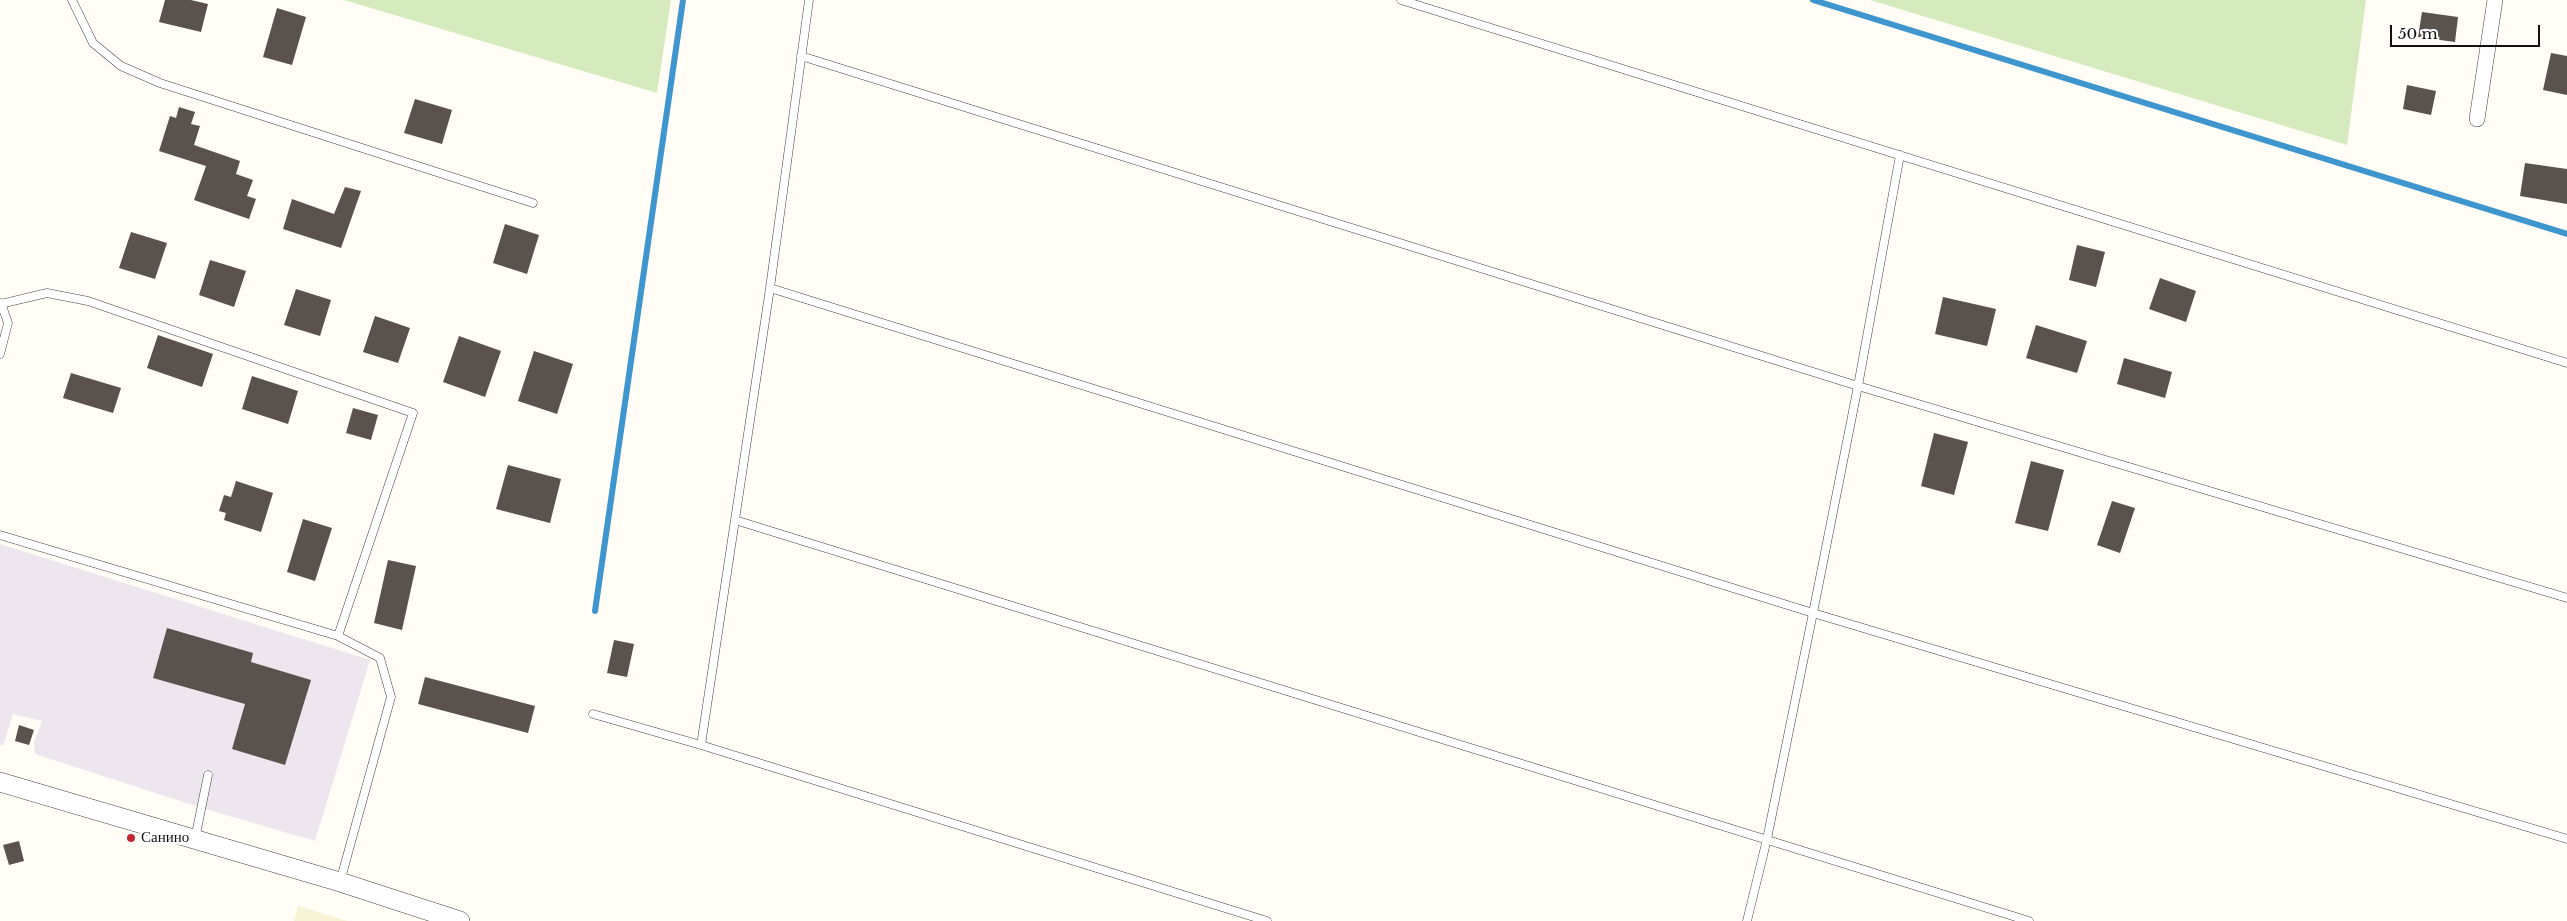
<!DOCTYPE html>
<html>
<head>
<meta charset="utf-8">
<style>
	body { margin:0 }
	#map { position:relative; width:2567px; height:921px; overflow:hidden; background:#fffdf5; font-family:"Libre Baskerville",serif }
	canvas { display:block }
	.scale { position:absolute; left:2390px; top:25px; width:150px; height:22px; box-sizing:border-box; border:2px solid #111; border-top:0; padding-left:6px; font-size:15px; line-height:18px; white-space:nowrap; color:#111; -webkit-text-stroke:4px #fff; paint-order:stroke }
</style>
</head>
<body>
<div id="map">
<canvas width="2567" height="921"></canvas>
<div class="scale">50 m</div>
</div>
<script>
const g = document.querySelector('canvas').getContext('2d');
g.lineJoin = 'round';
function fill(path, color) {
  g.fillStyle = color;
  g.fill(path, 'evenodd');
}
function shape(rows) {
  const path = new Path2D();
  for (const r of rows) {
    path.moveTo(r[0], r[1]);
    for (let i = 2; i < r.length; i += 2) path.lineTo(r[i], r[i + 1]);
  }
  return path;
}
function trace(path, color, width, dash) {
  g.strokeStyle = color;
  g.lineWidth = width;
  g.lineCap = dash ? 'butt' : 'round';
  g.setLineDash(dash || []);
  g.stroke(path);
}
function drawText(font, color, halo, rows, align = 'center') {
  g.font = font + ' "Libre Baskerville",serif';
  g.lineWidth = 5;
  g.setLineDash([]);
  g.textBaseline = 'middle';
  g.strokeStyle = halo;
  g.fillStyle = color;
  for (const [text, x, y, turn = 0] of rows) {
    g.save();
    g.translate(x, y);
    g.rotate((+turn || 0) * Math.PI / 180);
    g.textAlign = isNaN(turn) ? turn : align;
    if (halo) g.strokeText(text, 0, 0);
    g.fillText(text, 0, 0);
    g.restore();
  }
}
fill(shape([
	[0,544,370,660,315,841,202,808,35,754,34,742,42,721,13,714,3,746,0,745]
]), '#eee6ef');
fill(shape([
	[298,906,347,921,294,921]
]), '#f6f3d4');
fill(shape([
	[344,0,671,0,657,93],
	[1870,0,2366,0,2347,145]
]), '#d5ebbd');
trace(shape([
	[1813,0,2567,234],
	[595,611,683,0]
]), '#3f96cf', 6);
fill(shape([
	[165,0,191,0,208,4,201,32,159,22],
	[277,8,306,17,292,65,263,57],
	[2422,12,2458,17,2455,42,2418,37],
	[2551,53,2567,56,2567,95,2543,90],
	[2407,85,2436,91,2431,115,2403,109],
	[415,99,452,110,442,144,404,133],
	[179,107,195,112,191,124,200,126,194,145,240,161,236,174,253,180,247,196,256,199,249,219,194,200,206,166,159,151,170,116,176,118],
	[2525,163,2567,169,2567,204,2520,196],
	[345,187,361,191,341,248,283,229,292,199,334,214],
	[505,224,539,235,527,274,493,263],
	[131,232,167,243,155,279,119,268],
	[2077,245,2105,252,2096,287,2069,280],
	[210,260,246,271,234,307,199,295],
	[2160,278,2196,291,2186,322,2149,309],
	[296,289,331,300,320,336,284,325],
	[1943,297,1996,309,1987,346,1935,334],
	[375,316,410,328,398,363,363,352],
	[2036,325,2087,341,2077,373,2026,358],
	[158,335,213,354,202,387,147,368],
	[459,336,501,351,485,397,443,382],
	[534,351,573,364,557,414,518,401],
	[2124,358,2172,372,2165,398,2117,384],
	[71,373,121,388,113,413,63,398],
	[252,376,298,391,288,424,242,409],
	[353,408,378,415,371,440,346,433],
	[1934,433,1968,442,1954,495,1921,486],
	[2031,461,2064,470,2048,531,2015,523],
	[508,465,561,479,550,523,496,509],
	[236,481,273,493,261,532,224,520,226,513,219,511,224,495,231,497],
	[2112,501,2135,508,2120,553,2097,545],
	[303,519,332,528,315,581,287,572],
	[388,560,416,566,402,630,374,623],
	[167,628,253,653,251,662,311,680,285,765,232,749,245,704,153,678],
	[614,640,634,644,627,677,607,673],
	[425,677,535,706,528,733,418,704],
	[19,725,34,730,29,745,15,741],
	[19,841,24,861,9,865,3,845]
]), '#5a524d');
const service = shape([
	[72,0,93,43,121,66,160,83,533,203],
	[1401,0,2567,363],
	[801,56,1858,386,2567,598],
	[770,288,1813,613,2567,839],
	[0,304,47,293,88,301,413,413,338,636],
	[0,354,8,323,1,303],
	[735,520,2029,921],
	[0,535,338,636,380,658,391,697,340,882],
	[593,714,701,745,1267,921],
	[701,745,770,288,809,0],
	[195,839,208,775],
	[1747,921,1767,839,1813,613,1858,386,1900,155]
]);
const minor = shape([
	[2477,119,2495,0]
]);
const tertiary = shape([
	[0,782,340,882,460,921]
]);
trace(service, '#444', 9);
trace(minor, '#444', 16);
trace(tertiary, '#444', 20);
trace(service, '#fff', 8);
trace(minor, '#fff', 15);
trace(tertiary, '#fff', 19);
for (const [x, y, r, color] of [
	[131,838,5,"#c4262e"]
]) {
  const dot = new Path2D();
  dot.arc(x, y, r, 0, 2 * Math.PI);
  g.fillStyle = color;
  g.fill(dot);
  trace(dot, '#fff', 2);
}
drawText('15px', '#111', '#fff', [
	["Санино",141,838]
], 'left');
</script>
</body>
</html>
